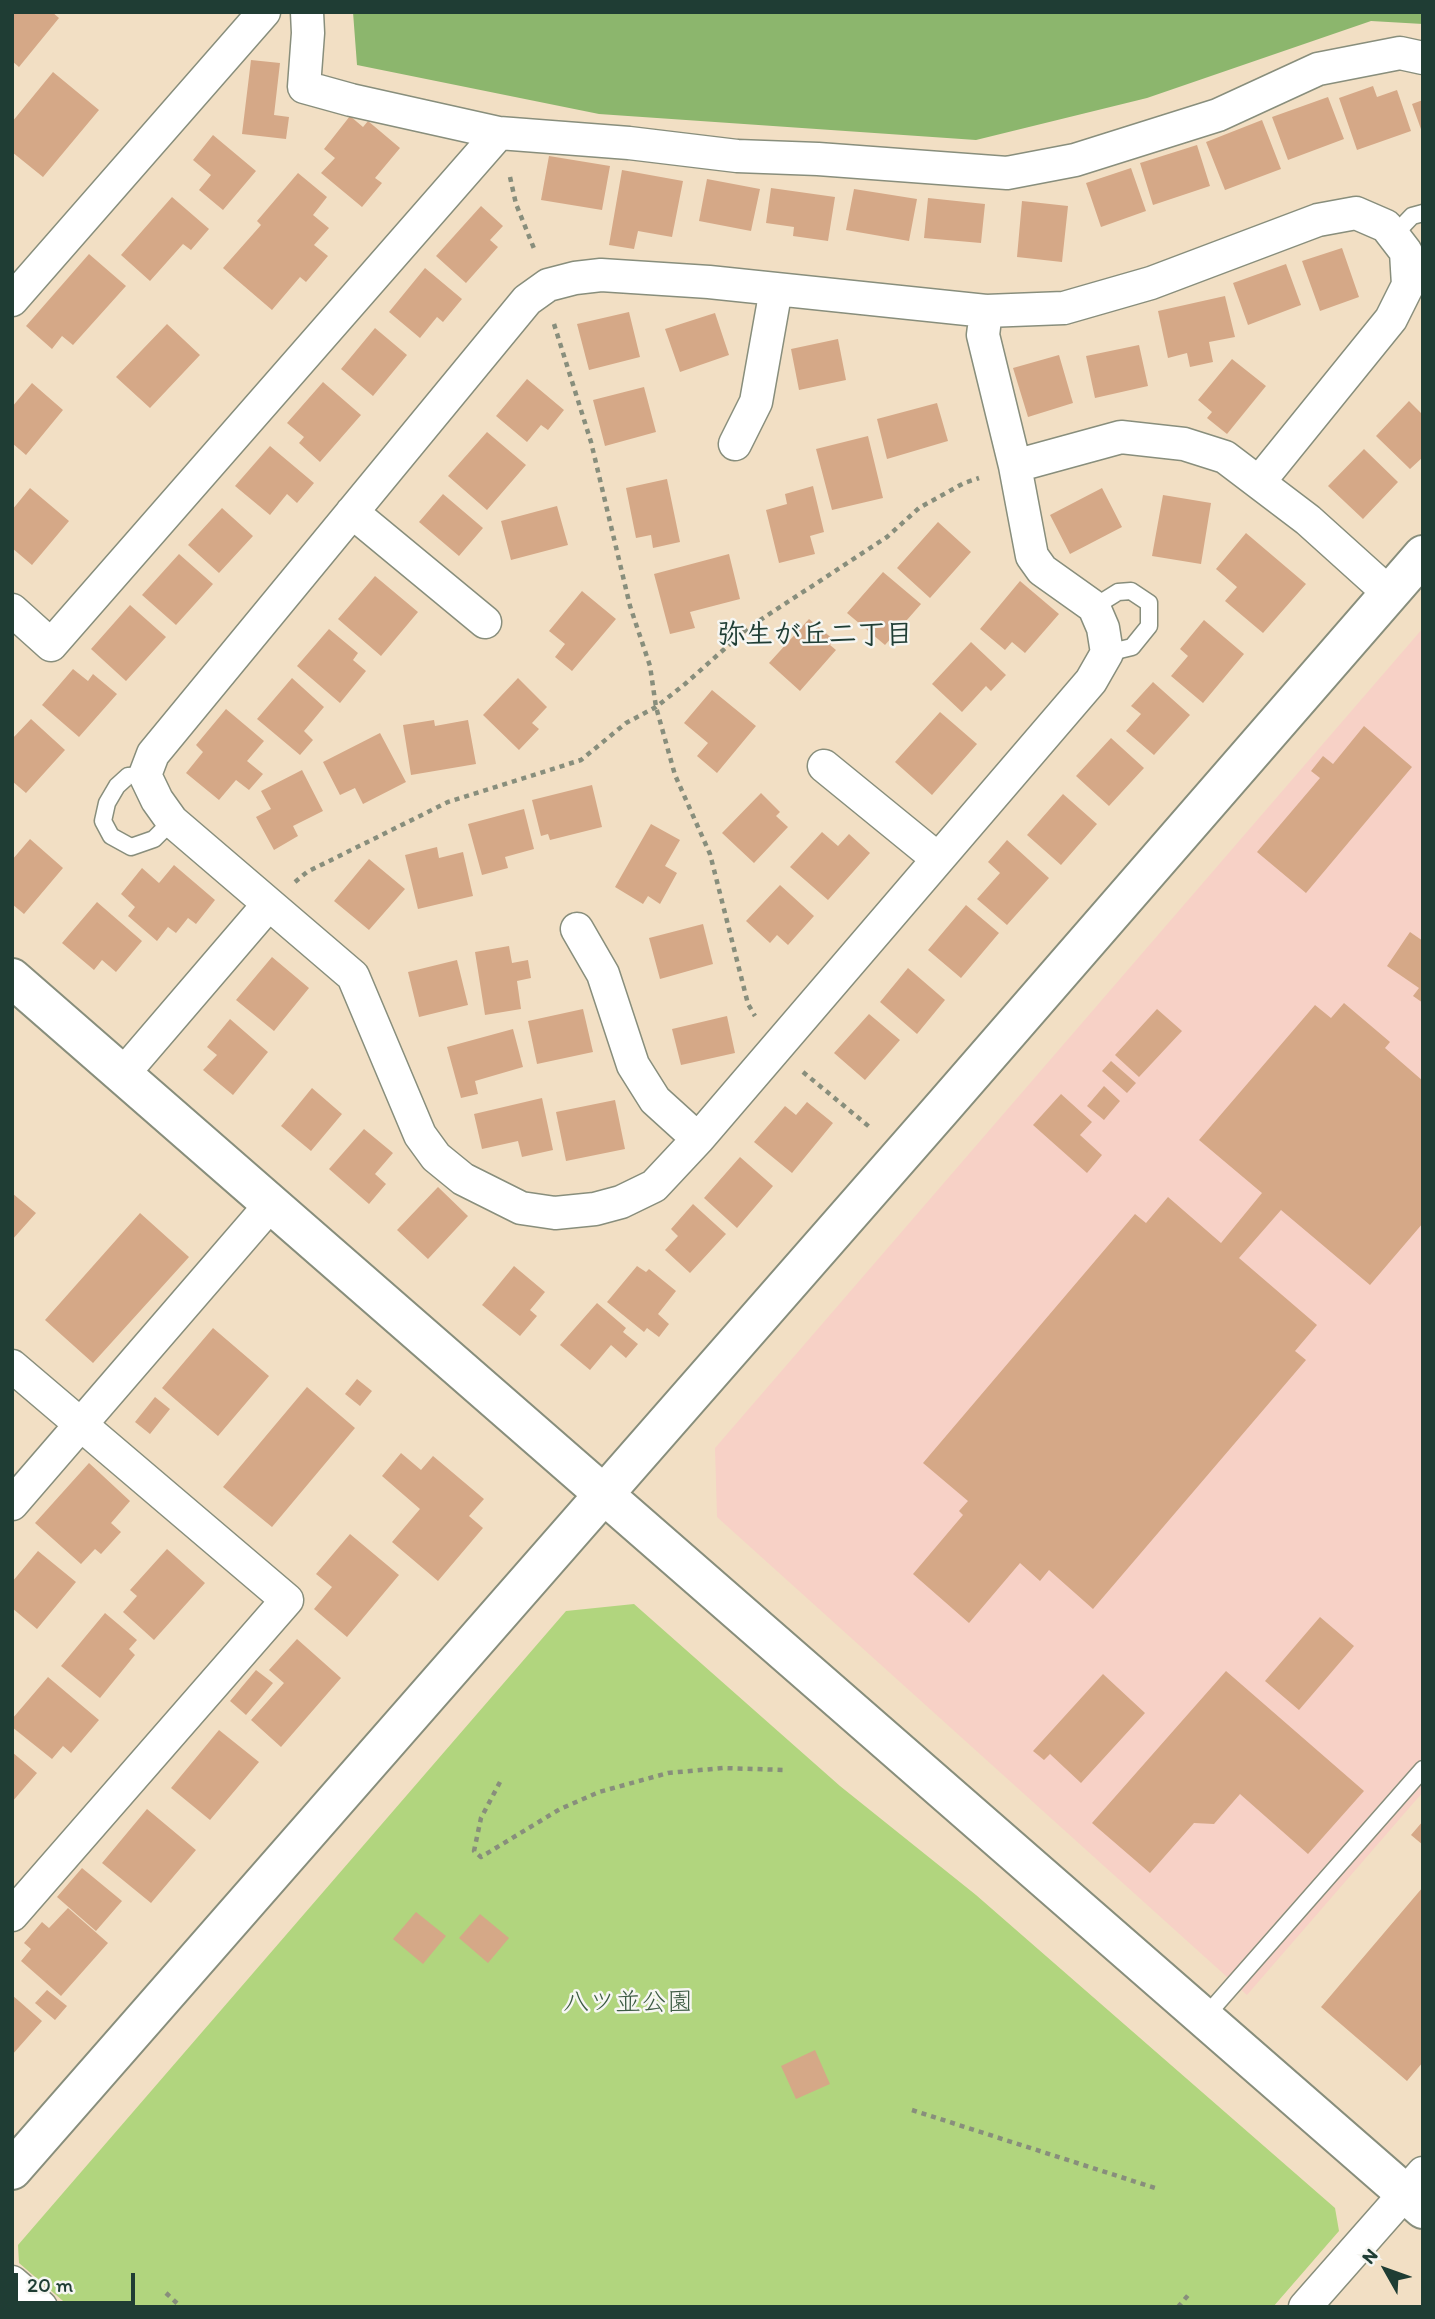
<!DOCTYPE html>
<html>
<head>
<meta charset="utf-8">
<style>
	body { margin:0 }
	#map { position:relative; width:1435px; height:2319px; overflow:hidden; background:#f2dfc4; font-family:Itim,sans-serif }
	canvas { display:block }
	.frame { position:absolute; inset:0; border:14px solid #1f3d34; pointer-events:none }
	.north { position:absolute; left:1351px; top:2235px; width:70px; height:70px; -webkit-text-stroke:5px #f6f6f2; paint-order:stroke; rotate:310deg; font-size:19px; font-weight:700; line-height:28px; text-align:center; color:#1f3d34 }
	.north::after { content:''; display:block; margin:auto; width:24px; height:32px; background:#1f3d34; clip-path:polygon(50% 0,100% 100%,50% 72%,0 100%) }
	.scale { position:absolute; left:14px; top:2273px; width:121px; height:32px; box-sizing:border-box; border:4px solid #1f3d34; border-top:0; padding-left:9px; font-size:21px; line-height:24px; white-space:nowrap; color:#1f3d34; -webkit-text-stroke:5px #f6f6f2; paint-order:stroke }
</style>
</head>
<body>
<div id="map">
<canvas width="1435" height="2319"></canvas>
<div class="frame"></div>
<div class="north">N</div>
<div class="scale">20 m</div>
</div>
<script>
const g = document.querySelector('canvas').getContext('2d');
g.lineJoin = 'round';
function fill(path, color) {
  g.fillStyle = color;
  g.fill(path, 'evenodd');
}
function shape(rows) {
  const path = new Path2D();
  for (const r of rows) {
    path.moveTo(r[0], r[1]);
    for (let i = 2; i < r.length; i += 2) path.lineTo(r[i], r[i + 1]);
  }
  return path;
}
function trace(path, color, width, dash) {
  g.strokeStyle = color;
  g.lineWidth = width;
  g.lineCap = dash ? 'butt' : 'round';
  g.setLineDash(dash || []);
  g.stroke(path);
}
function drawText(font, color, halo, rows, align = 'center') {
  g.font = font + ' Itim,"Klee One",sans-serif';
  g.lineWidth = 5;
  g.setLineDash([]);
  g.textBaseline = 'middle';
  g.strokeStyle = halo;
  g.fillStyle = color;
  for (const [text, x, y, turn = 0] of rows) {
    g.save();
    g.translate(x, y);
    g.rotate((+turn || 0) * Math.PI / 180);
    g.textAlign = isNaN(turn) ? turn : align;
    if (halo) g.strokeText(text, 0, 0);
    g.fillText(text, 0, 0);
    g.restore();
  }
}
fill(shape([
	[1423,628,1423,1792,1247,1995,717,1517,715,1448]
]), '#f7d1c6');
fill(shape([
	[634,1604,840,1786,976,1895,1335,2208,1339,2231,1273,2307,70,2307,19,2263,18,2245,566,1611]
]), '#b1d57e');
fill(shape([
	[353,12,1423,12,1423,24,1371,21,1147,98,976,140,599,114,357,65]
]), '#8cb66d');
fill(shape([
	[12,12,52,12,59,18,19,67,12,61],
	[251,60,280,63,274,115,289,117,286,139,242,134],
	[53,72,99,110,43,177,12,152,12,122],
	[1373,86,1377,97,1397,90,1411,131,1357,150,1339,98],
	[1328,97,1344,139,1288,160,1272,117],
	[1423,100,1423,132,1422,132,1412,104],
	[350,116,363,127,368,121,400,148,375,178,382,183,362,207,321,173,335,158,324,149],
	[1262,120,1281,169,1225,190,1206,142],
	[213,135,256,171,223,210,199,190,211,175,193,160],
	[1197,145,1210,186,1153,205,1140,163],
	[549,156,610,166,602,210,541,200],
	[1131,168,1146,211,1101,227,1086,183],
	[622,170,683,181,672,237,638,231,634,249,609,245],
	[298,173,327,197,313,215,329,228,314,245,328,256,306,282,300,277,272,310,223,268,261,225,257,221],
	[707,179,760,189,751,231,699,221],
	[771,188,835,197,828,241,793,236,794,227,766,223],
	[854,189,917,199,909,241,846,230],
	[172,197,209,229,191,250,183,244,150,281,121,255],
	[928,198,985,204,981,243,924,238],
	[1022,201,1068,206,1062,262,1017,257],
	[481,206,503,226,490,240,498,247,466,283,436,256],
	[1342,248,1359,297,1320,311,1302,261],
	[89,254,126,286,73,345,62,336,52,349,26,326],
	[1286,264,1301,305,1248,325,1233,283],
	[425,268,462,299,443,322,437,317,420,338,389,312],
	[1225,296,1235,337,1209,342,1213,362,1190,367,1187,353,1168,358,1158,311],
	[629,312,640,357,589,370,577,324],
	[715,313,729,355,680,372,665,329],
	[167,324,200,355,150,408,116,377],
	[375,328,407,355,373,396,341,369],
	[838,339,846,380,799,390,791,349],
	[1139,345,1148,386,1095,398,1086,356],
	[1059,355,1073,403,1028,417,1013,368],
	[1232,359,1266,386,1227,434,1207,418,1212,412,1198,400],
	[527,379,564,410,548,430,541,425,527,442,496,416],
	[323,382,361,415,320,462,299,443,304,437,287,423],
	[32,383,63,410,26,455,12,443,12,407],
	[644,387,656,432,605,446,593,400],
	[1409,401,1423,415,1423,457,1410,469,1376,436],
	[937,403,948,441,887,459,877,419],
	[487,432,526,465,487,510,448,476],
	[868,436,883,498,832,510,816,449],
	[270,446,314,483,297,503,287,494,270,515,235,486],
	[1364,449,1398,482,1363,519,1328,486],
	[667,479,680,542,653,548,651,535,636,538,626,488],
	[813,486,824,532,810,536,815,554,779,563,766,510,787,504,785,494],
	[30,488,69,521,32,565,12,548,12,510],
	[1102,488,1122,527,1070,554,1050,515],
	[443,494,483,528,459,556,419,522],
	[1163,495,1211,503,1201,564,1152,556],
	[557,506,568,545,511,560,501,521],
	[222,508,253,536,219,573,188,545],
	[938,522,971,552,930,598,897,568],
	[1246,533,1306,584,1263,633,1225,601,1237,587,1216,569],
	[179,554,213,584,176,625,142,595],
	[729,554,740,599,690,612,695,628,670,634,654,574],
	[883,572,921,604,885,645,847,613],
	[375,576,418,612,381,656,338,619],
	[1020,581,1059,614,1025,653,1012,642,1005,650,980,629],
	[582,591,616,619,572,671,555,657,565,644,549,631],
	[130,605,166,637,126,681,91,649],
	[809,619,834,640,830,645,836,650,800,691,769,663],
	[1204,620,1244,654,1203,703,1171,676,1188,656,1180,649],
	[329,629,358,653,353,660,366,671,340,703,297,666],
	[971,642,1006,675,991,691,986,686,962,712,932,684],
	[73,669,88,681,93,674,117,694,79,737,42,705],
	[292,678,324,707,304,731,313,740,300,755,257,719],
	[518,678,547,707,532,723,539,729,519,750,483,715],
	[1153,682,1190,715,1154,755,1126,731,1141,714,1131,706],
	[712,690,756,726,717,773,697,756,708,743,684,723],
	[226,709,264,741,247,761,263,774,249,790,236,780,219,800,186,773,203,752,196,745],
	[940,712,977,744,932,795,895,762],
	[31,719,65,750,26,793,12,781,12,739],
	[434,720,435,726,468,720,476,764,411,775,403,725],
	[1364,726,1412,767,1306,893,1257,852,1320,778,1311,771,1323,756,1333,764],
	[380,733,406,782,363,804,355,788,340,795,323,762],
	[1111,738,1144,768,1109,806,1076,776],
	[302,770,323,811,293,826,298,836,274,850,256,817,271,809,261,791],
	[592,785,602,827,550,840,548,834,541,836,532,800],
	[761,793,780,812,776,816,788,827,754,863,722,833],
	[1063,794,1097,824,1061,865,1027,835],
	[524,809,534,849,505,857,508,868,482,875,468,824],
	[651,824,680,840,665,866,677,873,660,904,648,896,643,904,615,887],
	[822,832,838,846,849,834,870,853,828,900,790,867],
	[30,839,63,868,24,914,12,904,12,860],
	[1007,840,1049,878,1007,925,977,899,1000,873,988,862],
	[437,847,439,858,463,852,473,896,418,909,405,855],
	[369,859,405,889,369,930,334,901],
	[174,865,215,900,196,924,188,918,176,933,168,927,157,941,128,916,135,907,121,894,142,868,159,883],
	[780,885,814,916,788,945,777,935,770,943,746,921],
	[97,902,142,941,116,972,102,960,94,970,62,943],
	[966,905,999,933,961,978,928,950],
	[703,924,713,964,660,979,649,938],
	[1410,932,1423,941,1423,1003,1413,996,1419,988,1387,966],
	[509,946,512,963,528,960,531,978,517,981,521,1009,485,1015,475,952],
	[272,957,309,988,274,1031,236,1000],
	[457,960,468,1005,419,1017,408,972],
	[908,968,945,1000,917,1034,880,1002],
	[1344,1003,1390,1042,1385,1048,1423,1081,1423,1223,1370,1285,1281,1210,1239,1258,1317,1325,1295,1351,1306,1360,1093,1609,1049,1570,1040,1581,1020,1563,969,1623,913,1574,963,1515,959,1511,968,1501,923,1463,1135,1214,1146,1223,1168,1197,1221,1243,1262,1193,1199,1140,1315,1005,1331,1018],
	[583,1009,593,1052,537,1064,528,1021],
	[1157,1009,1182,1031,1139,1077,1115,1055],
	[869,1014,900,1040,865,1080,834,1053],
	[727,1016,735,1053,681,1065,672,1029],
	[230,1019,268,1052,233,1095,203,1070,217,1055,207,1047],
	[513,1029,523,1067,475,1081,478,1094,461,1098,447,1047],
	[1111,1061,1136,1083,1127,1093,1102,1071],
	[1104,1086,1120,1101,1104,1120,1087,1106],
	[312,1088,342,1114,311,1151,281,1126],
	[1061,1094,1092,1122,1080,1135,1102,1155,1087,1173,1033,1125],
	[542,1098,553,1150,522,1157,518,1141,482,1149,474,1114],
	[615,1100,625,1149,566,1161,556,1112],
	[807,1102,833,1123,792,1173,754,1142,785,1106,796,1115],
	[364,1129,393,1153,375,1174,386,1184,369,1204,329,1169],
	[740,1157,773,1186,737,1228,704,1198],
	[438,1187,468,1216,428,1259,397,1230],
	[12,1193,36,1213,12,1240],
	[693,1204,726,1234,690,1273,665,1250,678,1236,671,1229],
	[140,1213,189,1257,93,1363,45,1320],
	[514,1266,545,1292,530,1310,537,1316,520,1336,482,1305],
	[637,1266,646,1272,649,1269,676,1291,658,1314,669,1324,659,1337,647,1328,644,1332,607,1302],
	[597,1303,626,1328,623,1332,638,1344,626,1358,611,1345,590,1370,560,1345],
	[213,1328,269,1376,218,1436,162,1388],
	[357,1379,372,1391,360,1406,345,1394],
	[307,1387,355,1428,272,1527,223,1487],
	[155,1397,170,1409,150,1434,135,1422],
	[401,1453,421,1470,433,1456,484,1499,469,1516,483,1528,438,1581,392,1542,420,1509,382,1476],
	[89,1463,130,1501,111,1523,121,1532,101,1554,95,1549,81,1564,35,1523],
	[350,1534,399,1575,347,1637,314,1609,332,1587,316,1574],
	[167,1549,205,1583,154,1640,123,1612,137,1596,130,1590],
	[38,1551,76,1582,37,1629,12,1608,12,1582],
	[105,1613,137,1640,129,1649,135,1655,100,1698,61,1666],
	[1320,1617,1354,1646,1299,1710,1265,1681],
	[297,1639,341,1678,281,1747,251,1720,284,1683,269,1670],
	[256,1670,273,1683,246,1715,230,1701],
	[1226,1671,1364,1791,1308,1854,1240,1794,1214,1824,1194,1823,1150,1873,1092,1823],
	[1103,1674,1145,1713,1081,1783,1050,1754,1044,1760,1033,1751],
	[48,1677,99,1720,71,1753,63,1746,52,1759,12,1727,12,1719],
	[219,1730,259,1762,210,1820,171,1788],
	[12,1752,37,1773,12,1802],
	[147,1809,196,1850,151,1903,102,1863],
	[1423,1821,1423,1845,1411,1835],
	[82,1868,122,1901,96,1931,57,1897],
	[1423,1887,1423,2062,1407,2081,1321,2007],
	[68,1908,108,1943,61,1996,21,1961,31,1949,24,1943,42,1922,49,1928],
	[416,1912,446,1936,423,1964,393,1939],
	[480,1914,509,1938,488,1963,459,1938],
	[47,1990,67,2006,55,2020,35,2003],
	[12,1995,42,2021,12,2055],
	[815,2050,830,2084,796,2099,781,2066]
]), '#d5a887');
const lane = shape([
	[1393,236,1412,216,1423,213],
	[1094,607,1118,592,1131,591,1149,603,1149,626,1132,647,1107,653],
	[145,775,128,776,117,786,107,803,103,821,111,836,131,847,154,839,172,821],
	[1204,2018,1423,1769]
]);
const street = shape([
	[307,12,308,33,304,87,351,100,499,133,629,143,737,156,818,159,1007,173,1075,160,1218,115,1318,69,1400,53,1423,58],
	[12,300,264,12],
	[986,311,983,335,1015,466,1032,556,1042,570,1094,607,1103,628,1107,653,1091,681,698,1139,654,1186,621,1202,595,1209,555,1213,521,1208,463,1179,436,1157,420,1135,353,976,172,821,157,800,145,775,153,754,527,300,548,285,575,278,601,275,709,282,986,311,1064,308,1151,283,1318,220,1356,213,1386,226,1406,252,1408,285,1391,319,1259,482],
	[735,444,756,402,776,289],
	[1015,466,1121,437,1184,444,1225,457,1308,520,1389,593],
	[352,512,485,622],
	[12,610,51,645,499,133],
	[824,766,938,859],
	[577,929,603,974,633,1065,655,1100,698,1139],
	[123,1074,268,905],
	[12,1366,287,1600,12,1915],
	[12,1504,272,1203],
	[12,2282,41,2307],
	[1305,2307,1423,2173]
]);
const secondary = shape([
	[12,978,1423,2209],
	[12,2170,944,1106,1423,555]
]);
trace(lane, '#888e7c', 19);
trace(street, '#888e7c', 35);
trace(secondary, '#888e7c', 42);
trace(shape([
	[510,177,516,204,535,251],
	[554,324,591,442,630,606,650,666,656,707,675,775,710,854,748,1004,755,1016],
	[295,882,307,872,448,802,581,760,626,723,656,707,685,684,748,628,887,537,919,508,964,483,979,478],
	[803,1072,872,1129],
	[500,1782,481,1818,474,1851,481,1857,560,1809,599,1792,668,1773,723,1768,785,1770],
	[912,2110,1155,2188],
	[166,2293,181,2307],
	[1178,2307,1190,2293]
]), '#888e7c', 4.5, [5, 5]);
trace(lane, '#fff', 16);
trace(street, '#fff', 32);
trace(secondary, '#fff', 38);
drawText('26px', '#3c5b43', '#f6f6f2', [
	["八ツ並公園",628,2003]
]);
drawText('bold 28px', '#1f3d34', '#f6f6f2', [
	["弥生が丘二丁目",815,636]
]);
</script>
</body>
</html>
